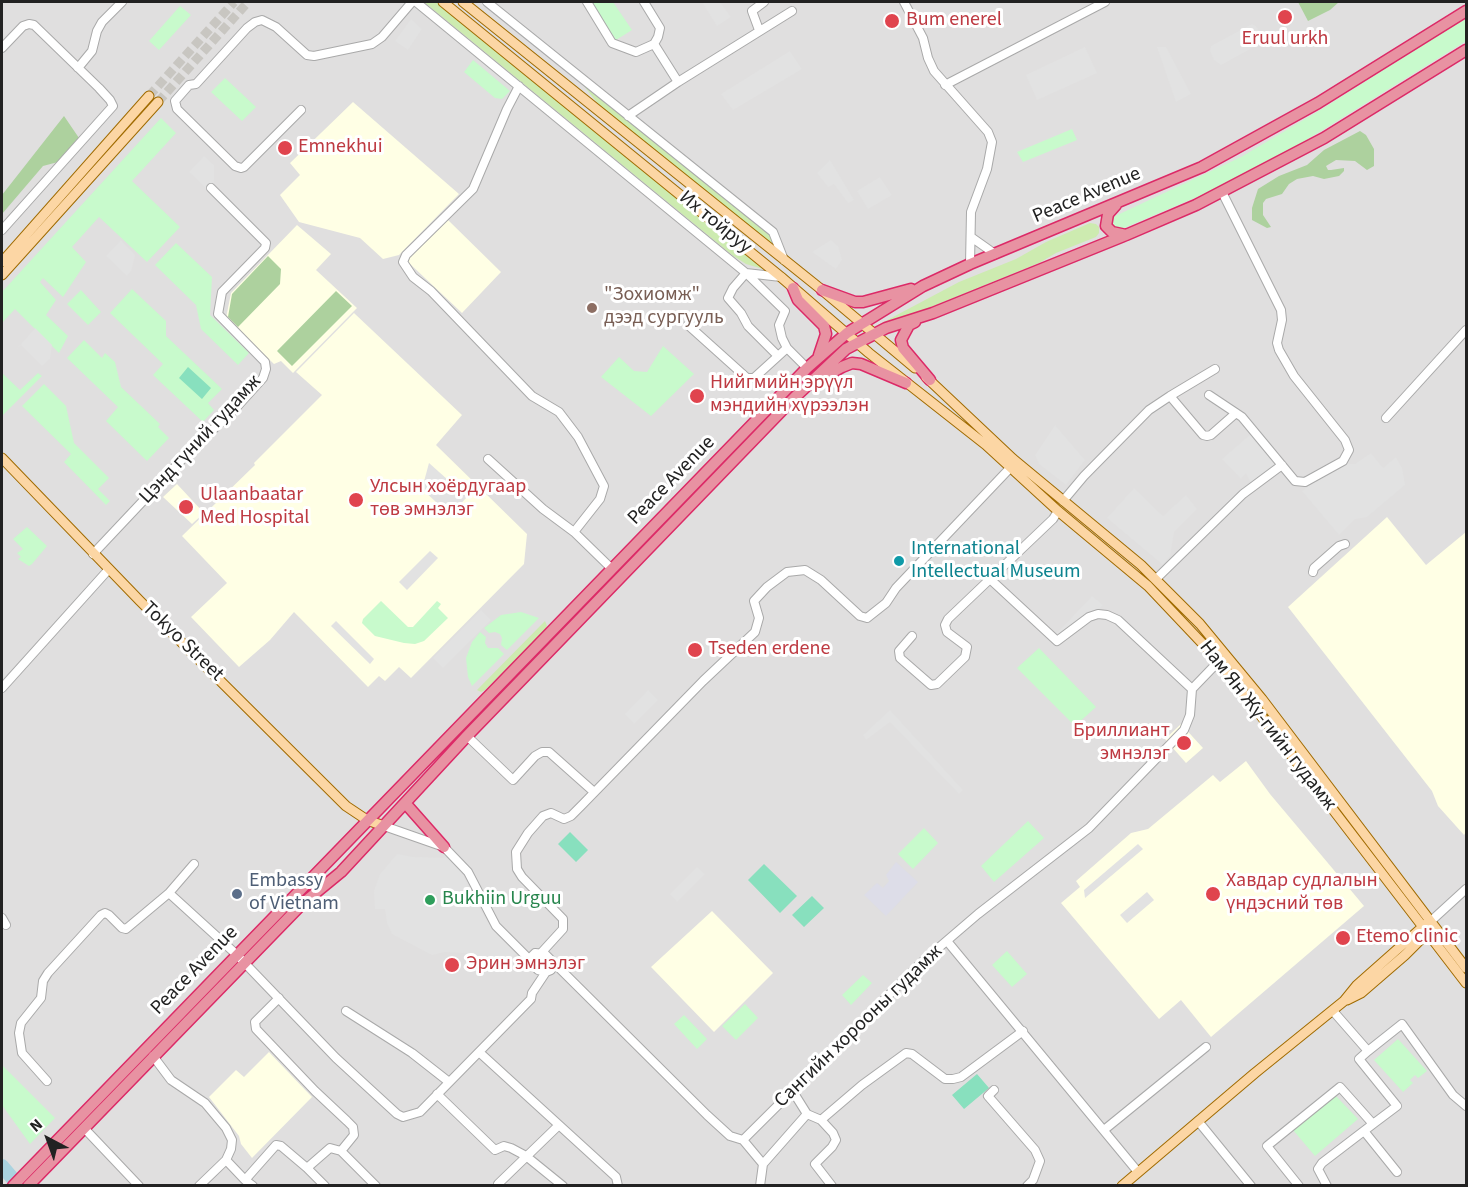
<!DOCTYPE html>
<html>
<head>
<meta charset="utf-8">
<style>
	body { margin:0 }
	#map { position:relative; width:1468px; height:1187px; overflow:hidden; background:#f2efe9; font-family:"Source Sans 3",sans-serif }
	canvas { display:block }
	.frame { position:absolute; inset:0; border:3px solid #222; pointer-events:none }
	.north { position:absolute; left:18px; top:1109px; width:60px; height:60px; -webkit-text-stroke:4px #fff; paint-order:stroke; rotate:319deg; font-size:16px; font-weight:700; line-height:24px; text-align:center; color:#222 }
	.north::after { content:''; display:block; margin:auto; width:21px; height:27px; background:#222; clip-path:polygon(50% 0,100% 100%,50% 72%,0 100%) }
</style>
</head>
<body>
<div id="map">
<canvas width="1468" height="1187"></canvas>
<div class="frame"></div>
<div class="north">N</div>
</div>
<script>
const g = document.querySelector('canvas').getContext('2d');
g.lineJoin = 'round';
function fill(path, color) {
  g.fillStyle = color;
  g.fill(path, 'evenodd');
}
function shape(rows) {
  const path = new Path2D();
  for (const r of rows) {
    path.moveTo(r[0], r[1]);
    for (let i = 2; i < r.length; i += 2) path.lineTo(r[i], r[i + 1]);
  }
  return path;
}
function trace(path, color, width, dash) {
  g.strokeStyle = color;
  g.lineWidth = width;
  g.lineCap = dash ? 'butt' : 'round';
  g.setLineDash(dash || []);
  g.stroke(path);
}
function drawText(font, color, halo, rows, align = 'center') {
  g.font = font + ' "Source Sans 3",sans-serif';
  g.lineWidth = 6;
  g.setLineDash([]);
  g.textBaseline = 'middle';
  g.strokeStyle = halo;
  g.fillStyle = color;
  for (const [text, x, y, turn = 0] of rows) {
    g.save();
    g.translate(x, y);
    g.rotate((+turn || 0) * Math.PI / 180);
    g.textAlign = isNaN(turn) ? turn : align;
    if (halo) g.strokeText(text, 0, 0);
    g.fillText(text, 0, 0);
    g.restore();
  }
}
fill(shape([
	[2,2,1466,2,1466,1185,2,1186]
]), '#e0dfdf');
fill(shape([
	[353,102,459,194,399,255,383,259,360,238,299,222,280,195,300,175,290,163],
	[448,220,501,272,462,313,409,263,409,258],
	[297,225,331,254,316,270,357,308,293,373,281,361,274,364,226,318,231,293],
	[354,313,462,415,436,445,527,534,524,564,411,678,399,667,385,681,379,676,368,687,294,612,270,640,239,667,191,617,227,583,182,536,255,465,254,463,322,395,296,372],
	[177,484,204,513,192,524,163,497],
	[1387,517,1426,565,1466,532,1466,832,1464,835,1438,806,1432,791,1288,607],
	[1181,724,1203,748,1186,763,1165,739],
	[1246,761,1270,794,1364,906,1211,1037,1181,1000,1159,1019,1061,903,1080,887,1076,881,1131,833,1148,829,1213,775,1220,782],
	[712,911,773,973,714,1032,651,967],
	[269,1052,312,1097,252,1158,241,1144,239,1136,209,1097,236,1070,244,1077]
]), '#ffffe5');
fill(shape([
	[424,2,437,2,763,269,746,264,732,255],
	[580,81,771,235,778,249,603,110],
	[1090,223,1096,224,1099,227,1099,233,1096,237,1056,253,1039,263,936,305,889,324,878,325,959,282,1016,259,1046,242],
	[545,621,547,626,544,631,485,690,481,692,477,690]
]), '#cdebb0');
fill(shape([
	[1298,2,1339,2,1330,10,1308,21],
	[64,116,79,138,58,162,43,166,2,214,2,195],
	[1360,131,1366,135,1374,149,1374,166,1367,170,1355,161,1336,160,1326,166,1328,170,1331,170,1344,168,1344,171,1339,176,1324,179,1313,176,1297,179,1289,184,1282,194,1266,199,1263,203,1263,215,1271,227,1267,228,1252,220,1252,208,1258,189,1279,176,1307,165,1324,150],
	[268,256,281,269,280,284,238,327,228,317,232,294],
	[336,291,352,306,292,366,277,351]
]), '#add19e');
fill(shape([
	[591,2,613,2,632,30,616,40],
	[180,6,191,15,159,50,149,41],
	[1466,18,1466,41,1287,152,1204,194,1119,230,1111,227,1110,220,1113,217,1241,157,1322,109],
	[473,60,510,91,502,99,495,98,464,72],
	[225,78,256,107,242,121,211,92],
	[161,118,176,133,132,181,180,227,147,262,99,217,72,247,86,262,63,297,43,278,40,282,56,300,46,315,68,336,59,353,15,309,2,323,2,292],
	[1072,129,1077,140,1023,162,1017,152],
	[176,243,212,277,210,315,249,353,238,365,201,329,196,305,155,265],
	[132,289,166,321,166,336,222,389,208,403,214,410,203,422,153,375,163,364,110,313],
	[81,290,101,312,88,325,67,304],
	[84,340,102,358,105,353,115,362,121,387,160,424,158,427,169,438,147,461,106,421,118,407,67,358],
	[663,346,694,374,651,416,601,377,619,357,634,371,647,372],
	[2,373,20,390,38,373,42,376,2,416],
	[44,384,66,406,74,443,109,478,98,489,110,501,106,505,64,462,71,454,22,406],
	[27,527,47,546,32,564,29,566,18,559,21,557,17,553,23,549,13,539],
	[381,601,408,627,413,627,437,601,441,604,438,608,448,618,424,641,415,644,404,643,375,636,362,623,363,619],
	[521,612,539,618,507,650,501,645,502,638,500,634,495,632,489,633,484,628,501,615],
	[480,632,486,637,485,643,488,648,498,648,504,654,472,686,468,677,466,658,472,642],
	[1039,648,1096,707,1075,726,1017,668],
	[1028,821,1044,838,994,882,981,866],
	[924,828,938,843,913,869,898,854],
	[1007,951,1027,974,1012,987,992,965],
	[863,975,872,983,851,1005,842,995],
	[745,1004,758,1018,736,1040,722,1026],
	[684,1015,707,1039,697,1049,674,1024],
	[1398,1039,1427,1071,1418,1078,1415,1075,1410,1080,1413,1083,1403,1092,1374,1060],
	[2,1065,55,1118,30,1144,2,1105],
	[1335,1095,1358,1119,1315,1156,1293,1130]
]), '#c8facc');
fill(shape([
	[188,367,211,388,202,399,179,378],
	[570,832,588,850,576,862,558,844],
	[764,864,797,896,780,913,748,880],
	[812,896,824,908,804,927,792,915],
	[977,1074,989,1088,964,1109,952,1095]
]), '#88e0be');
fill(shape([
	[702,2,720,2,731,17,717,26],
	[411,19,422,29,408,50,395,41],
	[1252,24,1256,26,1262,36,1261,43,1221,65,1214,60,1210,51,1211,46],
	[1085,47,1097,73,1037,100,1026,75],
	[1157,47,1166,47,1191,94,1176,102],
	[790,51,802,69,733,110,721,94],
	[204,156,214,165,214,187,210,192,189,172],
	[830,160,854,200,848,203,834,184,828,187,817,173],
	[880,177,892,195,868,209,857,191],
	[121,240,135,255,131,271,127,276,106,256],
	[831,240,838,246,842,260,836,269,812,252],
	[35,328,52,345,50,359,42,366,21,345,16,350],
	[1055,425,1085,460,1066,485,1039,464,1035,455],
	[1252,433,1279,461,1252,485,1246,473,1241,479,1222,459],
	[1371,453,1383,468,1396,457,1402,468,1405,485,1367,517,1355,519,1339,535,1302,491,1340,463,1355,464],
	[429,463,467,497,450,515,422,489],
	[1134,488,1163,516,1186,495,1197,509,1174,532,1170,556,1163,565,1107,518],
	[430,551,438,558,407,590,399,582],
	[1092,596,1103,605,1065,642,1056,634],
	[481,610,491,620,443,668,433,658],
	[336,621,374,659,370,664,331,626],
	[648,690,658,700,634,724,625,714],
	[890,710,963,790,959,794,890,722,866,740,863,735],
	[1138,844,1143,849,1085,898,1084,890],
	[397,854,413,857,449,858,461,871,479,908,494,931,516,954,506,962,467,953,445,952,432,955,392,934,387,923,385,909,375,909,374,891,380,874],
	[697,867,705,874,677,902,670,894],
	[1147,892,1154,900,1127,923,1120,915]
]), '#e2e2e2');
fill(shape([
	[896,862,918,882,886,916,864,895,877,883,883,888,889,881,886,875]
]), '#dddde8');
trace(shape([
	[2,1166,19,1186]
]), '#aad3df', 14);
trace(shape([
	[149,96,234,2],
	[158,102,248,2]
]), '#c8c6c1', 9, [9, 4.5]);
const minor = shape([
	[416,2,746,273,781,277],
	[487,2,773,232,784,260],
	[587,2,612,43,636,52,654,44,678,82],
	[644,2,660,28,658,37,654,44],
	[904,2,923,38,928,58,934,71,988,132,992,142,987,169,971,212,970,264],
	[759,30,752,11,764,2],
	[2,48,23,26,29,24,34,25,99,88,110,100,113,106,2,230],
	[78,68,92,51,97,31,102,22,122,2],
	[945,85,1105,2],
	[519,86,507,109,473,189,406,255,403,262,413,277,431,291,532,396,559,412,578,437,604,486,600,499,574,532,612,569],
	[301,110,244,167,241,168,235,166,177,109,175,101,189,85,196,84,247,28,255,22,262,20,276,27,307,55,314,56,372,44,382,37,412,2],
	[628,116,678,82,792,11],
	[971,237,995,254],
	[688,325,747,378,754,378,787,348],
	[778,356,748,326,741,313,728,298,733,288,746,273,785,311,779,325,782,338,787,348,807,368],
	[1209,395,1242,417,1295,481,1305,482,1343,461,1349,450,1345,440,1294,376,1279,350,1277,343,1282,320,1281,310,1222,192],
	[1170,396,1215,369],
	[1386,418,1466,330],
	[488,459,543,509,574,532],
	[1063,501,1084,476,1149,410,1170,396,1203,435,1207,436,1211,435,1236,413],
	[93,554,191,450,235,409,263,378,266,369,265,362,218,314,222,292,265,248,266,243,211,188],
	[1313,572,1314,568,1339,546,1345,544],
	[990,579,1057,641,1089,617,1098,614,1107,615,1118,620,1192,689],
	[1156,579,1243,494,1282,465],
	[912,636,899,651,900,658,931,685,937,684,965,657,967,647,947,632,945,625,948,619,1053,519,1058,511],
	[2,688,109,569],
	[467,736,513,780,535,756,542,752,549,752,594,792],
	[384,826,444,847,468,872,496,926,529,959,534,966,538,970,546,972,551,970,554,963],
	[194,864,169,893,236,954,336,1058,397,1114,403,1117,420,1112,531,999,532,993,546,972],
	[2,918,6,925],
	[1431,921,1466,889],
	[947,941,1138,1172],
	[542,952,563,929,563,919,522,877,517,869,516,852,528,833,543,816,551,813,564,819,571,816,582,805,703,681,755,632,759,618,754,601,767,587,787,572,805,570,821,580,860,616,867,618,886,603,896,588,1011,467],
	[529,959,535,953,545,954,707,1115,730,1136,743,1140,922,962,978,914,1089,828,1184,730,1190,715,1192,689,1219,661],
	[346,1011,412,1053,449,1082],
	[1333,1011,1368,1051,1402,1024,1453,1095,1466,1106],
	[479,1052,616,1177,618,1186],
	[153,1056,171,1080,205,1103,226,1128,232,1140,231,1149,226,1160,199,1186],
	[47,1081,22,1053,19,1033,21,1023,41,998,43,981,48,973,101,915,105,913,109,915,122,928,126,929,169,893],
	[994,1090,988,1096,1035,1150,1040,1161,1033,1180,1027,1186],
	[437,1094,495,1150,504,1146,511,1148,526,1156,563,1186],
	[807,1114,821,1120,833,1133,836,1140,832,1147,815,1164,832,1186],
	[821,1120,862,1085,906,1053,912,1054,945,1079,953,1079,961,1077,1023,1031],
	[1198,1121,1251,1186],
	[84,1128,139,1186],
	[1104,1130,1206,1047],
	[1364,1131,1397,1172],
	[743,1140,763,1164],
	[341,1151,376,1186],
	[226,1160,245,1180,253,1186],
	[307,1168,325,1186],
	[245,1180,276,1145,281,1146,307,1168,330,1148,341,1151,354,1135,353,1127,347,1121,315,1091,256,1029,255,1022,279,998],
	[500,1186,498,1184,559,1125],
	[760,1186,763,1164,807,1114,792,1090],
	[1299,1186,1267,1146,1340,1087,1373,1124,1397,1106,1359,1059,1368,1051],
	[1327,1186,1318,1169,1322,1163,1373,1124]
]);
const major = shape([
	[443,2,781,277,869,353,986,445,1058,511,1148,586,1219,661,1466,983],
	[463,2,822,290,915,368],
	[2,262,149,96],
	[2,275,158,102],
	[926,377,1013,459,1141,565,1200,624,1262,699,1466,968],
	[2,458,140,601,346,806,367,820,384,826],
	[1347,1000,1361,993,1405,955,1428,932,1429,927],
	[1122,1186,1255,1073,1344,1001,1357,985,1427,923]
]);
const highway = shape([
	[1116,205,1108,214,1106,226,1112,232,1126,235],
	[793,288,798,300,824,326,826,334,819,355],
	[822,290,855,302,863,302,911,289],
	[915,322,909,325,901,340,903,348,930,380],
	[824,377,842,367,852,363,861,364,906,383],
	[406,804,444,847],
	[13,1186,807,368,847,333,923,286,970,264,1202,167,1318,103,1466,11],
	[28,1186,302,904,341,872,467,736,794,398,846,349,886,328,933,313,1126,235,1196,205,1324,138,1466,50]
]);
trace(minor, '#a9a9a9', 10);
trace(major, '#a06b00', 11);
trace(highway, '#dc2a67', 13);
trace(minor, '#fff', 8);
trace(major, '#fcd6a4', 9);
trace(highway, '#e892a2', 10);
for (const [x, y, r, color] of [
	[1285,17,8,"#e0444e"],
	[892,21,8,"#e0444e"],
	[285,148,8,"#e0444e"],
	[592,308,6,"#8d6e63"],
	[697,396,8,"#e0444e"],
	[356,500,8,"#e0444e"],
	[186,507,8,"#e0444e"],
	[899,561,6,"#0f9aa8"],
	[695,650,8,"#e0444e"],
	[1184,743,8,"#e0444e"],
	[237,894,6,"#5c6f8a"],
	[1213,894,8,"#e0444e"],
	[430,900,6,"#2e9e5b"],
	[1343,938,8,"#e0444e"],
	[452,965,8,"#e0444e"]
]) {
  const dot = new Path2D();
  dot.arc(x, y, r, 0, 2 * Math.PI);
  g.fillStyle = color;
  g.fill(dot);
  trace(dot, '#fff', 2);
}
drawText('20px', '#be3a42', '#fff', [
	["Bum enerel",906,21],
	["Eruul urkh",1285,40,"center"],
	["Emnekhui",298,148],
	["Нийгмийн эрүүл",710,384],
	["мэндийн хүрээлэн",710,407],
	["Улсын хоёрдугаар",370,488],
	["төв эмнэлэг",370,511],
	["Ulaanbaatar",200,496],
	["Med Hospital",200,519],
	["Tseden erdene",708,650],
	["Бриллиант",1170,732,"right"],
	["эмнэлэг",1170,755,"right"],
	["Хавдар судлалын",1226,882],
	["үндэсний төв",1226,905],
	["Etemo clinic",1356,938],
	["Эрин эмнэлэг",466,965]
], 'left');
drawText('20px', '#222', '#fff', [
	["Peace Avenue",1087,196,-23],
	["Их тойруу",715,223,39],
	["Цэнд гүний гудамж",201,440,-47],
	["Peace Avenue",672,481,-46],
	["Tokyo Street",182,642,44],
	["Нам Ян Жү-гийн гудамж",1267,726,52],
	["Peace Avenue",195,971,-46],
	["Сангийн хорооны гудамж",859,1027,-44]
]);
drawText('20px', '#785e54', '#fff', [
	["\"Зохиомж\"",604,296],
	["дээд сургууль",604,319]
], 'left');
drawText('20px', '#0d838f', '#fff', [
	["International",911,550],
	["Intellectual Museum",911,573]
], 'left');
drawText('20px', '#4e5e75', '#fff', [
	["Embassy",249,882],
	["of Vietnam",249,905]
], 'left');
drawText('20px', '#27864d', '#fff', [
	["Bukhiin Urguu",442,900]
], 'left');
</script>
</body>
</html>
